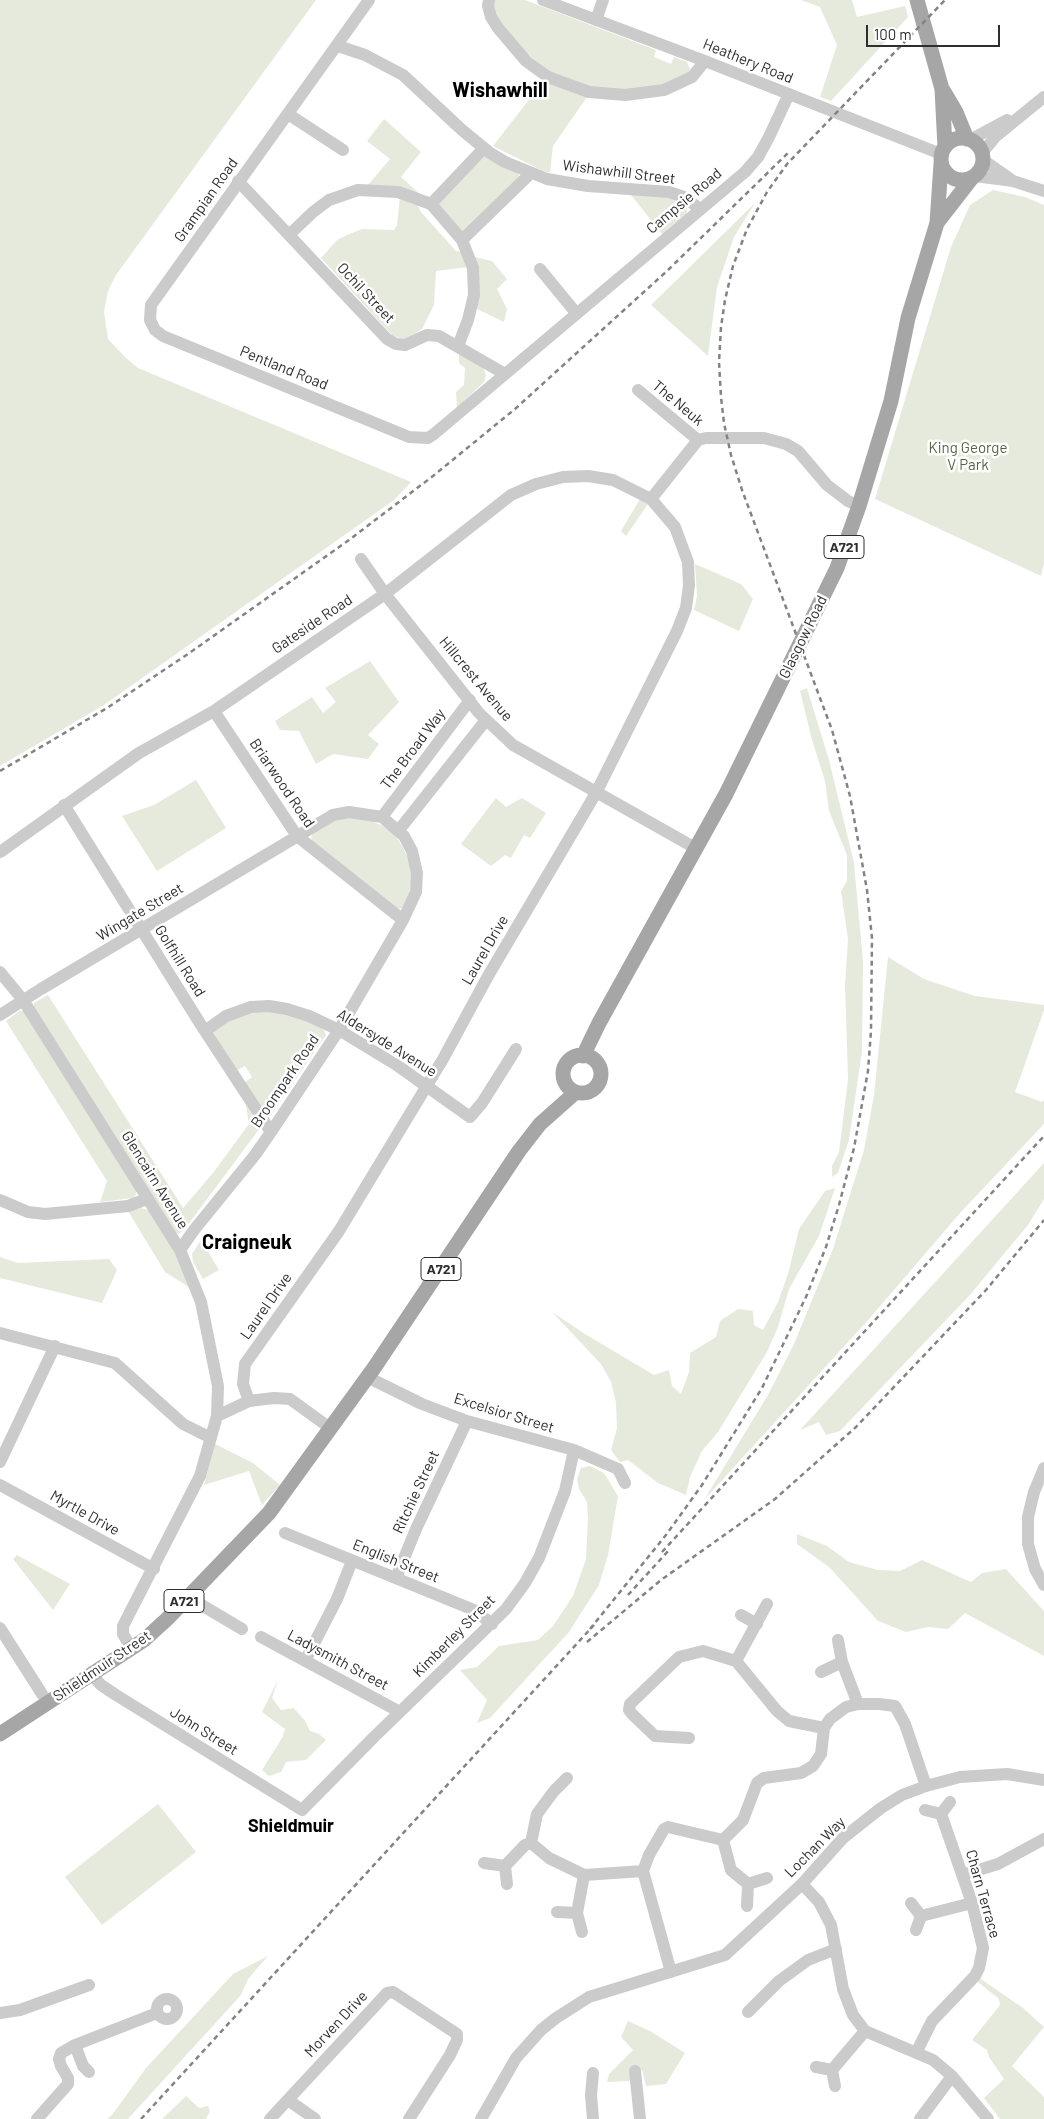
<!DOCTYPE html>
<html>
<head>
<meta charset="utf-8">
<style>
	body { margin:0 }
	#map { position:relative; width:1044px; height:2119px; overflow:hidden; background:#fff; font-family:Barlow,sans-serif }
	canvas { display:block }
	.scale { position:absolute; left:866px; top:25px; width:134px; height:22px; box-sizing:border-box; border:2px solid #2e2e2e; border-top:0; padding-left:6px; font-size:15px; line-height:18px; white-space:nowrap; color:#2e2e2e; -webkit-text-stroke:4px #fff; paint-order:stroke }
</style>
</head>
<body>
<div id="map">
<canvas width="1044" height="2119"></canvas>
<div class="scale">100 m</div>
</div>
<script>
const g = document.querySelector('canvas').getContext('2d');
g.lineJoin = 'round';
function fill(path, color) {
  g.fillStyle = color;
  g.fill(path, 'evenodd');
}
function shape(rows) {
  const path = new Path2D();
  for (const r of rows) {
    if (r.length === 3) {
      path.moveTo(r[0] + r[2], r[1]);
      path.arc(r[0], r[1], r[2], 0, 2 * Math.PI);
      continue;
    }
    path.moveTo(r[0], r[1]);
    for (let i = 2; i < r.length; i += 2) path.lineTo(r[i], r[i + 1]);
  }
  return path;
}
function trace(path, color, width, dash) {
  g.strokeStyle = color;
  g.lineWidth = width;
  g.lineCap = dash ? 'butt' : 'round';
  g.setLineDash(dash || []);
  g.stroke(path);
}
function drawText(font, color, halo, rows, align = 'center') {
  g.font = font + ' Barlow,sans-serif';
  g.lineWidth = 5;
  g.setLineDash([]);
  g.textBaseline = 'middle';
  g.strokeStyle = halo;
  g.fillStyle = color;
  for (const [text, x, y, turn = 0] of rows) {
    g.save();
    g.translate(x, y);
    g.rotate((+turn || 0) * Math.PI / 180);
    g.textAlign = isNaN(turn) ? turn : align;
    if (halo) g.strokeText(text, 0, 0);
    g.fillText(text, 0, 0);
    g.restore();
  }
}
fill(shape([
	[0,0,316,0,116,275,108,291,104,312,108,339,125,357,138,368,411,482,394,500,104,705,0,766],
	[492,0,525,0,656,50,654,57,671,64,674,57,687,62,690,69,688,73,651,90,598,89,551,73,519,47,496,18],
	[801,0,852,0,857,17,905,6,908,17,831,101,820,97,837,45,820,7],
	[545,79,587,97,553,146,550,173,539,169,493,146],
	[384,119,421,152,401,177,422,196,368,185,390,159,367,141],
	[487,155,518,173,520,178,463,231,459,230,438,209,437,201,481,156],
	[993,190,1025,197,1044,205,1044,563,1041,576,875,499,951,247,970,205],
	[400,195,416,202,421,212,456,251,464,252,469,267,436,271,434,305,422,329,410,337,402,339,392,335,321,258,337,240,347,235,362,229,394,230,397,225],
	[631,195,663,196,671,199,685,204,687,207,687,213,662,234],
	[755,203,734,237,717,287,708,356,651,305],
	[475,257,492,261,507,279,497,289,507,309,504,322,475,308],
	[459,352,483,366,486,376,484,382,457,408,456,392,464,385,465,368,459,363],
	[640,499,648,504,626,536,621,531],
	[695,564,741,584,753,599,739,631,694,610,697,596],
	[370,661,399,702,368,735,379,744,368,759,333,754,316,764,299,731,280,730,275,721,312,697,323,713,336,702,325,688],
	[807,688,829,760,854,863,863,961,862,1051,849,1140,838,1173,832,1177,832,1166,839,1152,848,1079,845,984,848,939,841,891,847,881,847,855,829,811,825,781,812,740,800,691],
	[196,780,226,828,157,871,122,816,154,805],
	[496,798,506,807,522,798,546,813,530,838,524,835,511,858,505,855,491,866,461,844],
	[346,816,364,818,383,826,395,835,402,846,410,862,412,873,409,896,403,908,398,909,311,842,312,834,331,822],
	[888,957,924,979,975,996,1044,1005,1044,1010,1015,1092,1042,1102,1044,1100,1044,1124,961,1212,869,1319,704,1500,768,1395,794,1344,833,1249,864,1150,874,1095],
	[48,995,183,1208,213,1173,249,1124,246,1105,260,1128,184,1230,179,1234,173,1232,33,1010,34,1003],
	[19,1011,26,1011,137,1189,136,1195,133,1198,100,1202,107,1181,6,1021],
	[259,1011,272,1011,305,1019,324,1030,326,1035,269,1118,244,1083,252,1077,245,1066,236,1071,215,1038,214,1032,216,1027,224,1022],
	[1044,1163,1044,1199,1028,1225,969,1296,840,1431,826,1435,819,1422,800,1430],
	[835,1188,819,1236,789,1289,778,1327,767,1352,718,1432,702,1451,690,1477,686,1495,658,1483,628,1460,620,1462,611,1450,617,1428,616,1403,611,1382,601,1364,552,1312,585,1334,654,1375,669,1370,672,1386,681,1394,689,1372,690,1353,716,1337,720,1321,738,1309,753,1311,754,1325,763,1330,778,1302,788,1274,799,1229,825,1191],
	[141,1208,151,1211,190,1280,192,1289,165,1272,128,1211],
	[201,1240,219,1270,203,1279,193,1262,192,1254],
	[0,1257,18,1263,109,1259,117,1270,102,1303,0,1278],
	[215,1444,253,1463,280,1485,262,1505,249,1471,204,1485],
	[590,1466,604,1473,618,1496,608,1555,599,1585,569,1632,490,1718,477,1723,487,1700,460,1670,477,1667,499,1646,538,1640,553,1626,573,1596,586,1559,588,1519,587,1502,579,1489,577,1479,581,1468],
	[797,1534,827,1546,849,1562,878,1570,900,1571,922,1560,971,1582,982,1573,1006,1569,1044,1611,1044,1656,965,1613,948,1629,928,1627,906,1632,878,1621,829,1567,797,1544],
	[17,1555,70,1584,53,1610,13,1559],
	[278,1680,272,1698,281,1710,294,1708,305,1721,310,1731,319,1734,326,1740,306,1760,286,1762,281,1772,269,1776,262,1770,282,1738,285,1729,262,1712],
	[158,1804,196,1852,102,1925,65,1877],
	[268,1956,248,1979,241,1995,128,2119,107,2119,112,2115,146,2068,233,1974],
	[981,1979,1023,2008,1044,2027,1012,2066,1044,2097,1044,2119,1000,2119,984,2098,1004,2079,989,2057,987,2050,972,2040,1000,2005,999,1999,978,1982],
	[628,2021,650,2031,685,2053,666,2084,646,2086,642,2070,629,2081,607,2082,609,2074,633,2050,621,2037],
	[186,2096,199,2108,208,2106,210,2111,206,2119,162,2119]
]), '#e6eadd');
trace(shape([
	[369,0,151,305,150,320,155,330,163,336,409,437,428,438,434,434,745,172,758,157,769,137,789,94],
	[489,0,488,6,491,17,498,28,526,61,548,77,589,92,625,95,664,90,692,77,705,61],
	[543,0,705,61,941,154],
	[596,20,603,0],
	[338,46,365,55,403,75,462,130,490,153,505,162,547,179,588,186,669,192,684,197,700,209],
	[288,114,343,150],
	[970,140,1007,120],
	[982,153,996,136,1044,97],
	[983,160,1013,181],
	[975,176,1013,181,1044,191],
	[238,181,387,339,396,344,405,345,427,335,439,336,505,374],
	[431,204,484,148],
	[290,234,313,212,329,200,358,190,398,192,431,204,462,240,473,268,474,295,468,320,458,346],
	[462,240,531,173],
	[540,269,576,313],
	[638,390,698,440],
	[651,499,698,440,706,438,764,438,786,444,798,451,827,485,848,501,859,506],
	[361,559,385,594,479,713,513,745,697,849],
	[214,711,297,836,403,920],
	[64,805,201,1025,271,1132],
	[382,817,470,700],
	[399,830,486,720],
	[0,852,139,753,214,711,385,594,511,495,536,484,563,477,588,476,613,480,651,499,675,527,688,562,689,585,686,608,677,631,596,793,488,976,443,1059,339,1231,245,1364,243,1384,249,1401],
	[0,972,23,1000,180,1250,201,1302,218,1386,217,1416,200,1476,123,1626,123,1634,131,1648],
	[0,1015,41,989,333,815,349,812,382,817,404,836,412,851,417,873,416,892,403,920,339,1030,271,1132,255,1155,194,1230,180,1250],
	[205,1031,226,1016,251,1007,269,1006,287,1009,309,1016,339,1030,398,1066,470,1117,482,1103,516,1049],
	[0,1200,28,1212,45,1214,128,1206,147,1199],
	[0,1333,115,1363,183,1424,211,1438],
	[367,1377,422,1404,467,1421,574,1450,618,1469,625,1483],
	[217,1416,249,1401,274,1398,290,1399,330,1428],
	[0,1462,55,1346],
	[1044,1468,1034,1492,1028,1517,1028,1544,1035,1569,1044,1585],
	[0,1485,154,1569],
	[285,1533,474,1610,492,1624],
	[396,1578,416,1529,467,1421],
	[188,1597,242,1629],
	[741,1615,757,1624],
	[0,1628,42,1694],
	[261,1637,400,1712],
	[838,1640,842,1662,858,1704],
	[305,1661,337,1599,352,1561],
	[736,1661,767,1604],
	[821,1672,842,1662],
	[92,1675,101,1685,116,1695,302,1810,374,1737,506,1609,525,1583,539,1558,565,1491,574,1450],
	[689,1738,655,1736,632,1714,629,1710,630,1704,679,1657,703,1651,736,1661,777,1711,789,1721,824,1728],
	[941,1814,950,1802],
	[723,1840,731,1870,748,1884,767,1878],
	[531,1843,537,1814,554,1791,567,1778],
	[484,1863,505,1866],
	[962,1875,998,1864,1044,1839],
	[507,1884,505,1866,525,1845,531,1843,549,1858,584,1875,643,1871],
	[802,1884,819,1902,831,1925,843,1989,853,2015,865,2031,933,2060,952,2076,988,2119],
	[911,1903,921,1916],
	[747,1906,748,1884],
	[557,1912,577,1913],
	[916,1930,921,1916,972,1903],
	[582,1932,577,1913,584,1875],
	[671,1972,643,1871,649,1855,664,1829,668,1827,723,1840,743,1820,757,1783,764,1778,801,1773,813,1766,821,1754,824,1728,830,1719,846,1707,858,1704,879,1704,895,1706,905,1724,926,1786],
	[167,2009,10],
	[748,2012,779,1981,808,1960,836,1949],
	[0,2013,20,2010,89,1985],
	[75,2045,83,2066,89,2072],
	[916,2053,932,2021,975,1976,979,1968,983,1948,972,1903,941,1814,925,1810],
	[816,2067,832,2070,865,2031],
	[832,2070,835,2086],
	[635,2071,640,2119],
	[288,2100,315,2119],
	[37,2119,68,2084,68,2078,61,2066,59,2059,61,2053,75,2045,157,2013],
	[270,2119,387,1993,393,1992,457,2034,457,2040,450,2055,409,2119],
	[481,2119,516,2058,541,2030,556,2018,589,1997,725,1955,802,1884,843,1838,881,1808,902,1795,926,1786,960,1777,1007,1774,1044,1780],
	[593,2119,591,2095,593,2073],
	[920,2119,952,2076]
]), '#cbcbcb', 12);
trace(shape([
	[917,0,942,89,945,147],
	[943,90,956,112,967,139],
	[962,159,21],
	[937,223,972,178],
	[582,1074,19],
	[583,1056,599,1023,726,794,837,568,859,506,891,401,908,318,937,223,941,164],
	[0,1734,144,1640,167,1619,269,1513,374,1368,519,1151,540,1124,576,1092]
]), '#a6a6a6', 15);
trace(shape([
	[0,771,107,708,188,654,349,540,433,476,515,409,667,271,789,152],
	[662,1552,1044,1136],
	[628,1595,670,1549],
	[590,1629,666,1535,702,1485,762,1388,806,1297,826,1247,839,1205,854,1148,868,1071,871,1031,872,938,867,890,850,796,832,730,742,490,731,455,724,423,721,397,719,362,721,327,725,300,733,266,747,229,767,192,787,164,945,0],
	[587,1642,661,1580,775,1499,856,1427,986,1290,1044,1220],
	[141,2119,594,1625]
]), '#838383', 2.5, [5, 4]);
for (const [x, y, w] of [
	[844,547,40],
	[441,1269,40],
	[184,1601,40]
]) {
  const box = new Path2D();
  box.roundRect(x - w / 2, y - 11.5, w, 23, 4);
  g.fillStyle = '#fff';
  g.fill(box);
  trace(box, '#2e2e2e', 1);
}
drawText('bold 14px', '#2e2e2e', null, [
	["A721",844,547],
	["A721",441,1269],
	["A721",184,1601]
]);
drawText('15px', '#2e2e2e', '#fff', [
	["Heathery Road",748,61,22],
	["Wishawhill Street",619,172,7],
	["Grampian Road",206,200,-55],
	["Campsie Road",684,201,-40],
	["Ochil Street",366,293,47],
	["Pentland Road",284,368,22],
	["The Neuk",678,403,40],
	["Gateside Road",312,624,-34],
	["Glasgow Road",803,637,-64],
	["Hillcrest Avenue",476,679,50],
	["The Broad Way",413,749,-53],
	["Briarwood Road",282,783,56],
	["Wingate Street",140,912,-31],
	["Laurel Drive",485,950,-60],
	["Golfhill Road",180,961,58],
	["Aldersyde Avenue",387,1043,32],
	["Broompark Road",285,1081,-56],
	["Glencairn Avenue",155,1180,58],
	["Laurel Drive",266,1306,-55],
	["Excelsior Street",504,1413,17],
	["Ritchie Street",416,1492,-65],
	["Myrtle Drive",85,1513,29],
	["English Street",396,1561,22],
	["Kimberley Street",454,1636,-45],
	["Ladysmith Street",338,1660,28],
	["Shieldmuir Street",102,1666,-34],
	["John Street",204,1731,32],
	["Lochan Way",815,1847,-45],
	["Charn Terrace",983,1894,74],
	["Morven Drive",336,2024,-47]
]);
drawText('15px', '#56663f', '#fff', [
	["King George",968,448],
	["V Park",968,465]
]);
drawText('bold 18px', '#000', '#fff', [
	["Shieldmuir",291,1826]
]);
drawText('bold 20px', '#000', '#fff', [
	["Wishawhill",500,90],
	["Craigneuk",247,1242]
]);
</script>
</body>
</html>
